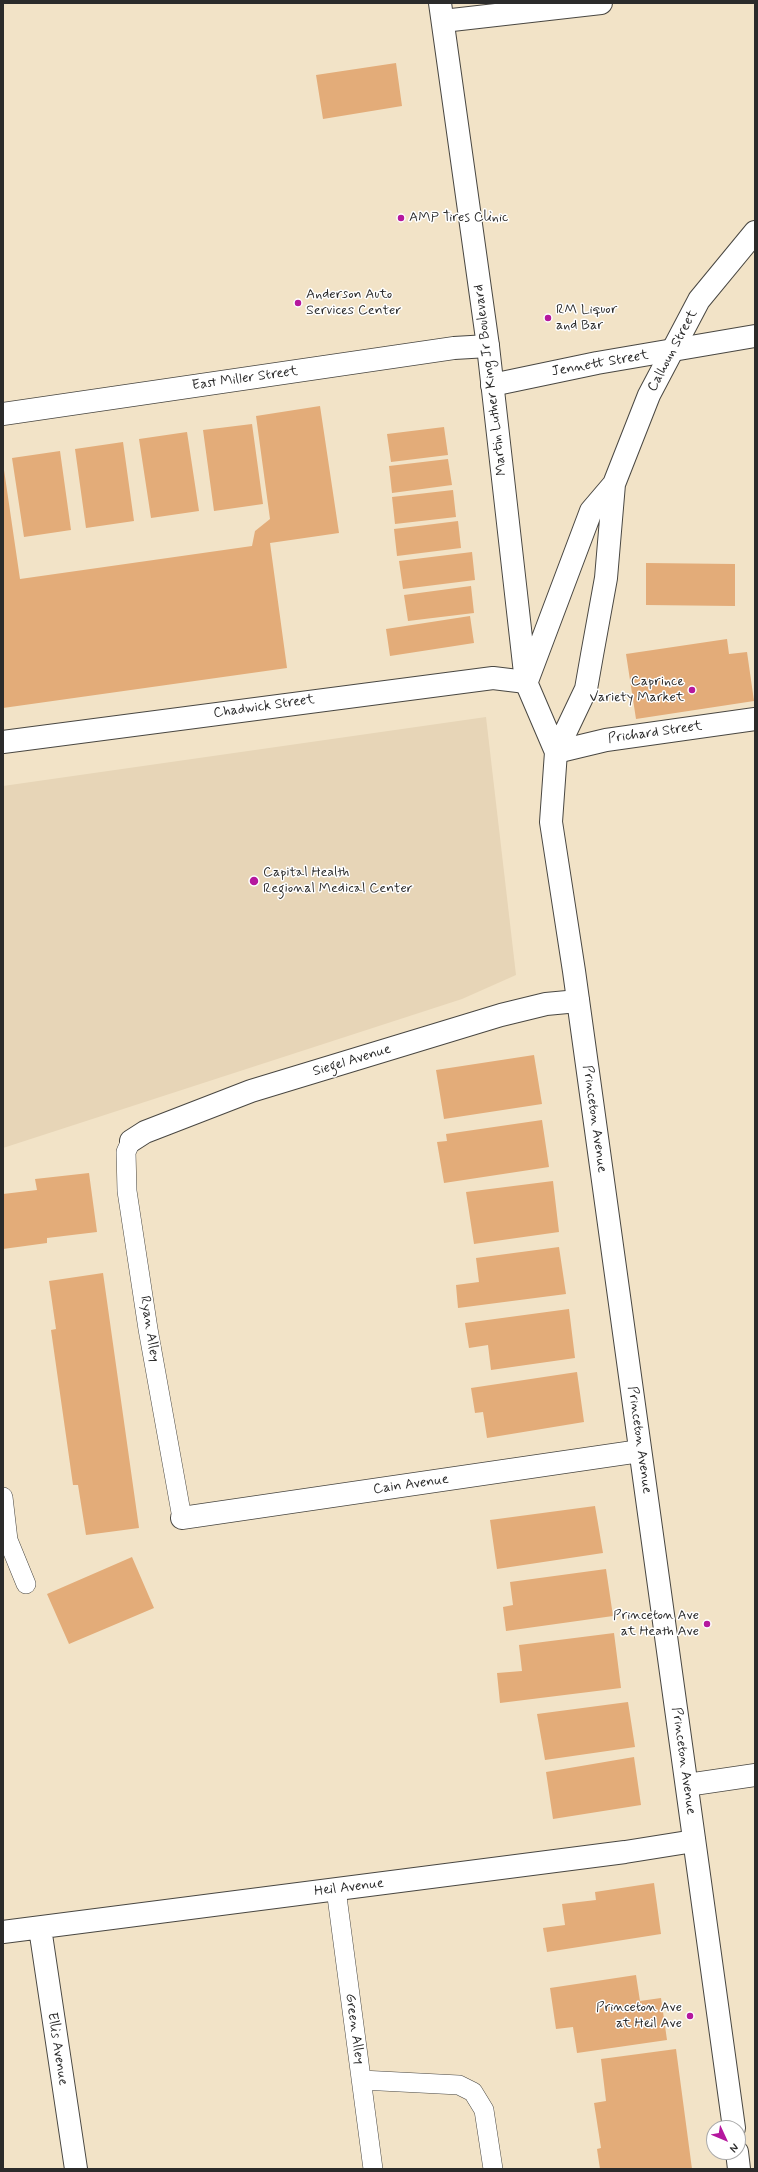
<!DOCTYPE html>
<html>
<head>
<meta charset="utf-8">
<style>
	body { margin:0 }
	#map { position:relative; width:758px; height:2172px; overflow:hidden; background:#f2e3c7; font-family:Mynerve,sans-serif }
	canvas { display:block }
	.frame { position:absolute; inset:0; border:4px solid #2b2b2b; pointer-events:none }
	.north { position:absolute; left:706px; top:2120px; width:40px; height:40px; box-sizing:border-box; background:#fff; border:1px solid #aaa; border-radius:50%; rotate:134deg; font-size:11px; font-weight:700; line-height:16px; text-align:center; color:#2b2b2b }
	.north::after { content:''; display:block; margin:auto; width:14px; height:18px; background:#b5179e; clip-path:polygon(50% 0,100% 100%,50% 72%,0 100%) }
</style>
</head>
<body>
<div id="map">
<canvas width="758" height="2172"></canvas>
<div class="frame"></div>
<div class="north">N</div>
</div>
<script>
const g = document.querySelector('canvas').getContext('2d');
g.lineJoin = 'round';
function fill(path, color) {
  g.fillStyle = color;
  g.fill(path, 'evenodd');
}
function shape(rows) {
  const path = new Path2D();
  for (const r of rows) {
    path.moveTo(r[0], r[1]);
    for (let i = 2; i < r.length; i += 2) path.lineTo(r[i], r[i + 1]);
  }
  return path;
}
function trace(path, color, width, dash) {
  g.strokeStyle = color;
  g.lineWidth = width;
  g.lineCap = dash ? 'butt' : 'round';
  g.setLineDash(dash || []);
  g.stroke(path);
}
function drawText(font, color, halo, rows, align = 'center') {
  g.font = font + ' Mynerve,sans-serif';
  g.lineWidth = 3;
  g.setLineDash([]);
  g.textBaseline = 'middle';
  g.strokeStyle = halo;
  g.fillStyle = color;
  for (const [text, x, y, turn = 0] of rows) {
    g.save();
    g.translate(x, y);
    g.rotate((+turn || 0) * Math.PI / 180);
    g.textAlign = isNaN(turn) ? turn : align;
    if (halo) g.strokeText(text, 0, 0);
    g.fillText(text, 0, 0);
    g.restore();
  }
}
fill(shape([
	[486,717,516,975,462,999,3,1148,3,786]
]), '#e7d5b7');
fill(shape([
	[396,63,402,106,323,119,316,75],
	[320,406,339,533,270,543,287,668,3,708,3,463,20,579,252,546,255,531,270,519,256,416],
	[252,424,263,504,214,511,203,430],
	[444,427,448,455,391,462,387,434],
	[187,432,199,511,151,518,139,439],
	[123,442,134,521,86,528,75,449],
	[60,451,71,530,24,537,12,458],
	[448,459,452,485,392,493,389,466],
	[453,490,456,517,395,524,392,497],
	[458,521,461,548,397,556,394,529],
	[472,552,475,580,403,589,399,561],
	[646,563,735,564,735,606,646,605],
	[471,586,474,613,408,621,404,595],
	[470,616,474,643,390,656,386,629],
	[727,639,729,654,747,652,754,701,636,719,626,654],
	[534,1055,542,1104,444,1119,436,1070],
	[542,1120,549,1167,444,1183,437,1142,447,1141,446,1134],
	[89,1173,97,1232,47,1238,47,1243,3,1249,3,1194,37,1190,35,1179],
	[553,1181,559,1232,474,1244,466,1192],
	[559,1247,566,1294,458,1308,456,1285,479,1282,476,1258],
	[103,1273,139,1528,86,1535,78,1485,73,1485,51,1330,56,1329,49,1281],
	[569,1309,575,1358,491,1370,488,1345,469,1348,465,1323],
	[577,1372,584,1422,487,1438,483,1412,475,1413,471,1388],
	[595,1506,603,1553,497,1569,490,1520],
	[132,1557,154,1608,69,1644,47,1594],
	[606,1569,613,1616,506,1631,503,1607,513,1605,510,1582],
	[614,1633,621,1688,500,1703,497,1673,522,1671,519,1645],
	[628,1702,635,1747,545,1760,537,1714],
	[634,1757,641,1805,553,1819,546,1772],
	[654,1883,661,1934,547,1952,543,1928,565,1925,562,1904,596,1900,595,1892],
	[636,1975,640,2001,661,1998,667,2040,577,2053,573,2027,556,2029,550,1988],
	[676,2049,692,2169,600,2169,597,2149,601,2148,594,2103,606,2101,601,2059]
]), '#e3ac79');
const lane = shape([
	[131,1141,126,1152,127,1191,148,1329,182,1518],
	[3,1497,8,1540,26,1584],
	[336,1889,373,2169],
	[361,2080,459,2085,473,2092,484,2110,493,2169]
]);
const street = shape([
	[443,21,601,3],
	[492,385,597,363,755,336],
	[3,414,454,348,488,346],
	[3,742,493,678,526,682],
	[556,752,606,740,755,719],
	[131,1141,145,1132,251,1091,501,1015,546,1004,578,1001],
	[182,1518,640,1451],
	[687,1785,755,1775],
	[40,1928,76,2169],
	[3,1932,625,1852,694,1841]
]);
const primary = shape([
	[440,3,488,346,526,682,556,752],
	[527,681,591,511,614,484],
	[734,2128,574,971,551,822,556,752,586,689,592,655,606,578,614,484,649,395,699,300,755,232],
	[737,2152,739,2169]
]);
trace(lane, '#494742', 20);
trace(street, '#494742', 24);
trace(primary, '#494742', 24);
trace(lane, '#fff', 19);
trace(street, '#fff', 22);
trace(primary, '#fff', 22);
for (const [x, y, r, color] of [
	[401,218,4,"#b5179e"],
	[298,303,4,"#b5179e"],
	[548,318,4,"#b5179e"],
	[692,690,4,"#b5179e"],
	[254,881,5,"#b5179e"],
	[707,1624,4,"#b5179e"],
	[690,2016,4,"#b5179e"]
]) {
  const dot = new Path2D();
  dot.arc(x, y, r, 0, 2 * Math.PI);
  g.fillStyle = color;
  g.fill(dot);
  trace(dot, '#fff', 1.5);
}
drawText('14px', '#2b2b2b', '#fff', [
	["AMP Tires Clinic",409,218],
	["Anderson Auto",306,295],
	["Services Center",306,311],
	["RM Liquor",556,310],
	["and Bar",556,326],
	["Caprince",684,682,"right"],
	["Variety Market",684,698,"right"],
	["Capital Health",263,873],
	["Regional Medical Center",263,889],
	["Princeton Ave",699,1616,"right"],
	["at Heath Ave",699,1632,"right"],
	["Princeton Ave",682,2008,"right"],
	["at Heil Ave",682,2024,"right"]
], 'left');
drawText('14px', '#2b2b2b', '#fff', [
	["Calhoun Street",673,351,-62],
	["Jennett Street",600,364,-10],
	["East Miller Street",245,379,-8],
	["Martin Luther King Jr Boulevard",491,380,-97],
	["Chadwick Street",264,707,-8],
	["Prichard Street",655,733,-8],
	["Siegel Avenue",352,1061,-17],
	["Princeton Avenue",594,1119,82],
	["Ryan Alley",149,1329,81],
	["Princeton Avenue",639,1440,82],
	["Cain Avenue",411,1485,-8],
	["Princeton Avenue",683,1761,82],
	["Heil Avenue",349,1888,-7],
	["Green Alley",354,2029,82],
	["Ellis Avenue",57,2049,81]
]);
</script>
</body>
</html>
